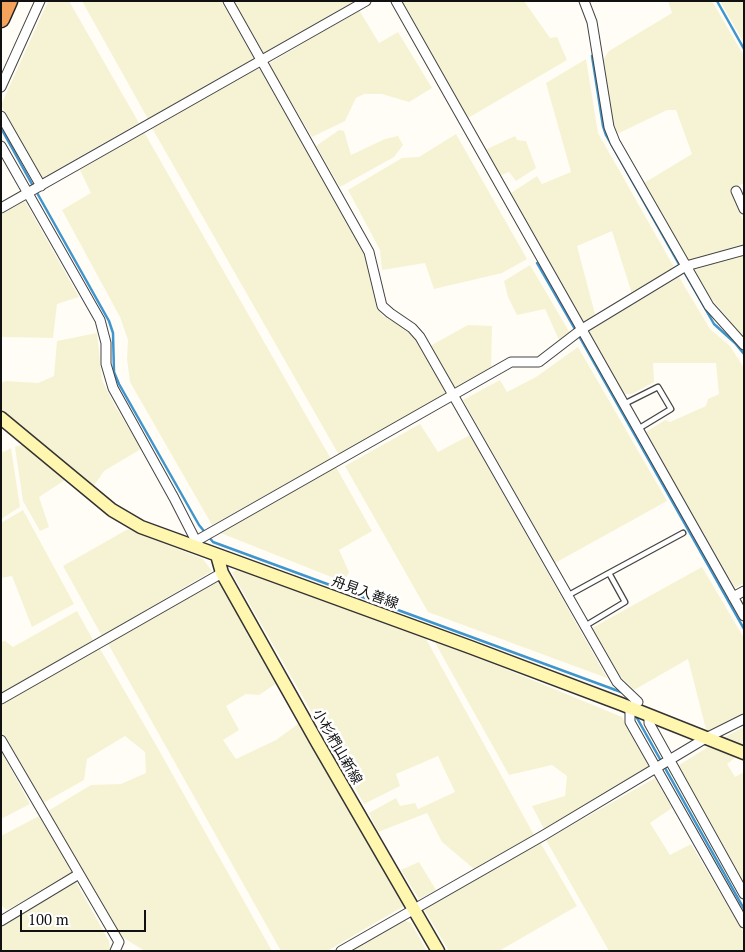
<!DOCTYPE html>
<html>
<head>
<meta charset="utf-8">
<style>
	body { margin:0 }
	#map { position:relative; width:745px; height:952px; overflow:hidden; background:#fffdf5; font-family:"PT Serif",serif }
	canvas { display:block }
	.frame { position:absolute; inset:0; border:2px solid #111; pointer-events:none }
	.scale { position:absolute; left:20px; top:910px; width:126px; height:22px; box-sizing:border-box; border:2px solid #111; border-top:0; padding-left:6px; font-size:15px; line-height:18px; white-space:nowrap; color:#111; -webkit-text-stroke:4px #fff; paint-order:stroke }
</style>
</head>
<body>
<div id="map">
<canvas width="745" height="952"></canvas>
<div class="frame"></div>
<div class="scale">100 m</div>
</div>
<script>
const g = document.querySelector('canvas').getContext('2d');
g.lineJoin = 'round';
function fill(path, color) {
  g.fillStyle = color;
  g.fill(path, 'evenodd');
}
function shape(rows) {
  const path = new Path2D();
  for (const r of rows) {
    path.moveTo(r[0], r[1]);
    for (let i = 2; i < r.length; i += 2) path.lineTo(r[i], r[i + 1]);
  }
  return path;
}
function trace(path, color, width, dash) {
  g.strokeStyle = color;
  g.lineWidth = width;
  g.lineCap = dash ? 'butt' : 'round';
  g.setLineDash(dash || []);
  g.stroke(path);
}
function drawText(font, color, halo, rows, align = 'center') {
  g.font = font + ' "PT Serif","Noto Sans JP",serif';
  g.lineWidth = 5;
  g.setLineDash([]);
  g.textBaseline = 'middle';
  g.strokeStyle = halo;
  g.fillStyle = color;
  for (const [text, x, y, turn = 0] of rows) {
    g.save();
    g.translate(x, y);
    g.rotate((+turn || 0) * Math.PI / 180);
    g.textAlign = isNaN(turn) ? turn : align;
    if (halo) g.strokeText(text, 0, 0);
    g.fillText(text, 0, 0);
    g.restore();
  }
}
fill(shape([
	[48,1,69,1,139,123,42,178,1,105],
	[82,1,221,1,254,58,148,119],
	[233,1,355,1,263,53],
	[402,1,524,1,550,38,557,37,567,60,468,118],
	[668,1,712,1,744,56,744,183,730,190,744,222,744,246,689,261,644,183,692,154,676,110,667,110,617,134,614,127,603,60,609,51,672,13],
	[720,1,744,1,744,43],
	[359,10,379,43,398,32,432,88,409,102,382,94,364,94,356,98,345,121,312,137,269,65,270,63],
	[586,59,598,133,675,269,632,294,612,231,577,246,595,314,584,323,511,193,537,176,542,184,571,172,546,83],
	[257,68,261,71,364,253,377,309,383,316,405,328,414,337,446,392,445,396,339,455,152,128],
	[339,130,344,131,351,155,385,139,398,136,403,145,394,157,340,187,316,146],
	[144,132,331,459,212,525,130,382,127,359,128,340,120,317,62,210,91,193,80,170],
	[456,134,527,259,502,273,434,289,425,263,382,270,380,250,348,190,402,158,419,157],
	[515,136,517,140,526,141,536,168,516,181,509,172,499,176,485,150],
	[25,201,79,297,57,304,53,338,2,337,1,344,1,214],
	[744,254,744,338,710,297,694,270],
	[530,265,570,333,559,340,545,309,517,315,508,297,504,281],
	[679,277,710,329,730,346,744,368,744,583,735,588,646,432,665,420,670,422,706,406,708,399,719,394,716,363,653,363,654,382,632,394,624,394,589,331],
	[468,325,492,326,491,368,458,388,454,387,430,346],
	[97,333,102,380,114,404,141,449,104,471,93,487,1,411,1,383,6,381,38,383,54,376,57,341],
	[578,347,667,501,555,563,463,400,500,380,507,392,536,377],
	[420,424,438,452,470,435,607,678,428,612,345,466],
	[24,444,65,480,39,497,49,527,40,531,23,501,15,447],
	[11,448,20,507,1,519,1,453],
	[336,467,372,531,339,550,349,572,344,582,218,532],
	[23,510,74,604,32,627,12,576,1,578,1,523],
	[128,529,203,559,212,571,102,636,63,566],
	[702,567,744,638,744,716,707,733,688,659,634,690,620,676,592,628],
	[237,569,425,637,534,835,474,869,442,842,427,813,378,832,369,813,396,798,400,806,415,803,418,809,455,792,438,756,396,774,400,786,364,804,232,573],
	[217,580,277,683,259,695,246,694,226,706,239,730,223,740,236,759,276,740,298,724,404,906,327,951,281,951,107,642],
	[77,611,93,640,1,694,1,642,5,641,13,647],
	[433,639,622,717,650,768,544,829,532,806,565,796,567,776,552,765,509,775],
	[99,647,156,745,272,951,145,951,122,937,48,811,91,785,121,784,146,773,145,752,125,736,87,759,84,780,43,803,1,730,1,704],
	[744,727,744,746,723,738],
	[708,747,737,756,727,764,735,777,744,772,744,883,676,767],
	[1,751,30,804,1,819],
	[655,778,672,808,650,823,670,855,691,844,744,933,744,951,609,951,546,840],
	[39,816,73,872,7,910,1,905,1,836],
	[540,842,577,906,499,951,449,951,424,909],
	[419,862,436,890,419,899,401,870],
	[76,882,109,941,110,951,1,951,1,927],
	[404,920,411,923,427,951,351,951]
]), '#f6f3d4');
trace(shape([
	[717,1,744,49],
	[592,56,603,126,606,135,680,266],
	[1,128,33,186],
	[36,191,109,321,113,333,114,372,119,384,199,525,213,542,621,692],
	[537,263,576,331],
	[683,270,714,324,735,343,744,354],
	[579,336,744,629],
	[637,718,744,909]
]), '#3f96cf', 2.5);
const lane = shape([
	[624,404,658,387,671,409,638,429],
	[609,573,683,533],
	[567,596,609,573,625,602,585,626]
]);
const street = shape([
	[228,1,369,252,382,306,390,313,412,328,420,337,617,682,638,702,630,708,630,722,744,923],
	[396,1,744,616],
	[584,1,592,22,609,127,615,142,709,306,744,345],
	[1,87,40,1],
	[1,116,41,186],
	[1,146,100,320,106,343,106,364,113,388,174,498,198,545],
	[736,191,744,209],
	[1,208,366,1],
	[196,541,511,362,539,362,582,329,686,266,744,250],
	[733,597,744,591],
	[1,699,222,573],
	[649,715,649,723,744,894],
	[1,740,119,942,115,951],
	[1,921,79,874],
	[341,951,544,835,706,738,744,719]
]);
const secondary = shape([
	[1,418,112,510,141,527,470,647,621,704,744,753],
	[217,555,222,573,317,742,438,951]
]);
const highway = shape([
	[1,19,9,1]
]);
trace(lane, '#444', 7);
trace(street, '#444', 11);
trace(secondary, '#333', 15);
trace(highway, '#222', 19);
trace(lane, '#fff', 4.5);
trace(street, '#fff', 9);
trace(secondary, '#fff6b0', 12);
trace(highway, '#f5a25d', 16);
drawText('14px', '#111', '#fff', [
	["舟見入善線",365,593,20],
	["小杉椚山新線",337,747,60]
]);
</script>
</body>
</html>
